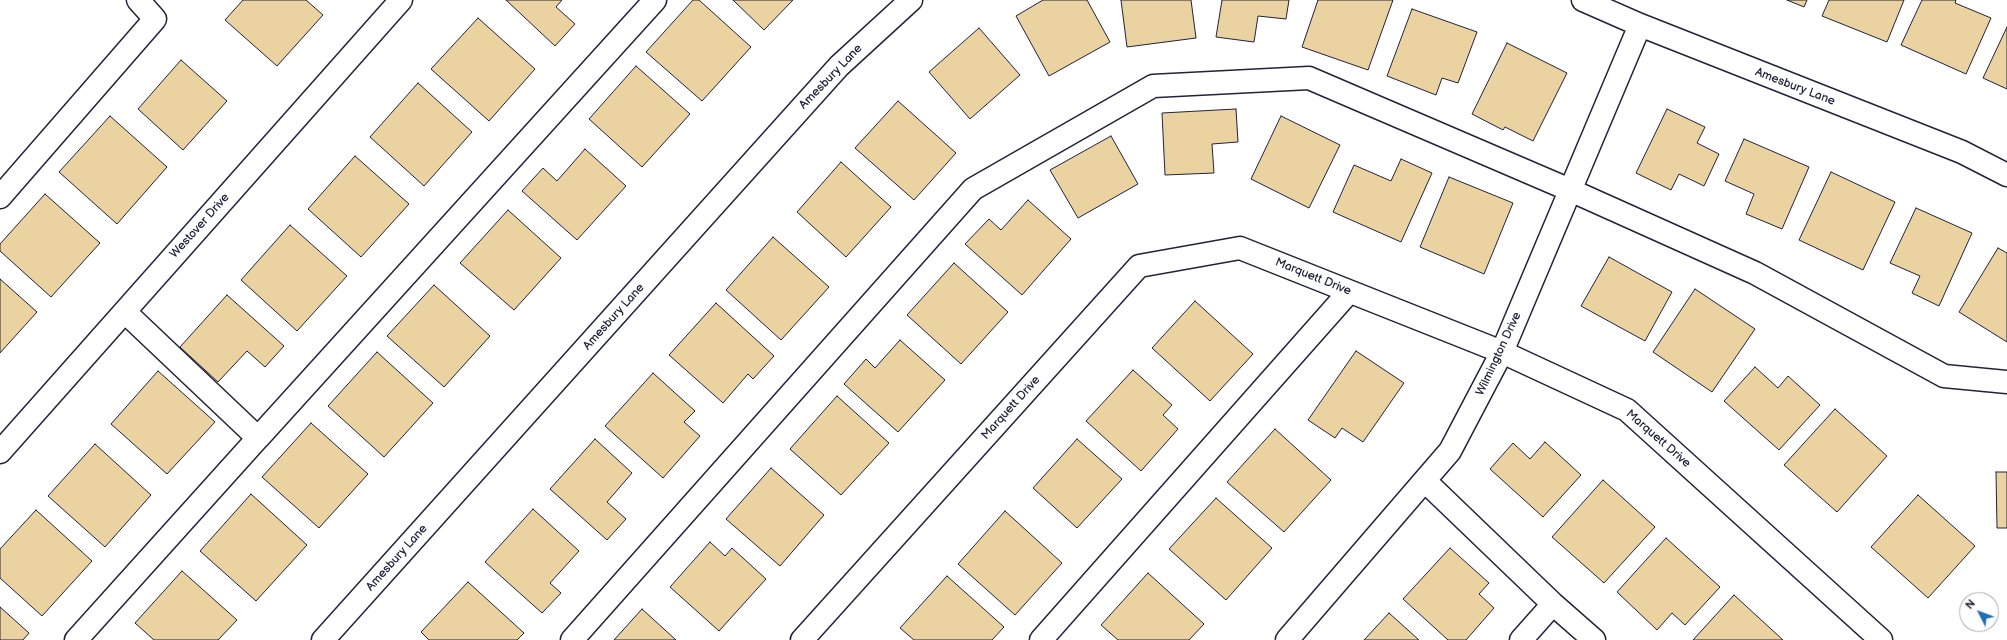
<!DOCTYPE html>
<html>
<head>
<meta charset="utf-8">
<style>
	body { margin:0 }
	#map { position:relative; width:2007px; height:640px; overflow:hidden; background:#fff; font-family:"Balsamiq Sans",sans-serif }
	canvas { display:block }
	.north { position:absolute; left:1959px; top:592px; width:40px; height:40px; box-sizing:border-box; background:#fff; border:1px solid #a7a7b1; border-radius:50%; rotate:312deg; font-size:11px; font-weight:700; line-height:16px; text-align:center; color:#22223b }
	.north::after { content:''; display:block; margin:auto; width:14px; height:18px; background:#1f6fb2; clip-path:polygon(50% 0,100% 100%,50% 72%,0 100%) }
</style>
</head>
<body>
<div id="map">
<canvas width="2007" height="640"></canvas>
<div class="north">N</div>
</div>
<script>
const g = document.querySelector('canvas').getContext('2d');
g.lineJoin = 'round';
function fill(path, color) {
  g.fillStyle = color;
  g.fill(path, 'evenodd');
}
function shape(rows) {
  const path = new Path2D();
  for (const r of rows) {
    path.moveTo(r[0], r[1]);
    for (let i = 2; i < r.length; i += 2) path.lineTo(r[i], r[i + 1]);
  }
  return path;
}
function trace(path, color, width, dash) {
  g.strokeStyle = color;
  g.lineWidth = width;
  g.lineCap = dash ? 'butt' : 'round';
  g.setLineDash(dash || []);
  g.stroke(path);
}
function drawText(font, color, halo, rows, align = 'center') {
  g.font = font + ' "Balsamiq Sans",sans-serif';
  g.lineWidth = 3;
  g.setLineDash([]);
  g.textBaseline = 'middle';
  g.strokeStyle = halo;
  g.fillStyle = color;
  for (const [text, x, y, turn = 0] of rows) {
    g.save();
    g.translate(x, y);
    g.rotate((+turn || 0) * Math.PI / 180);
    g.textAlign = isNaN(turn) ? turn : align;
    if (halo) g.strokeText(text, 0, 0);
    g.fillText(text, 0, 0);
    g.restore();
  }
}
const building = shape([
	[243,0,306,0,323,15,277,66,225,20,243,0],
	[506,0,562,0,556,7,575,24,555,46,506,0],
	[693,0,699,0,751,47,702,101,646,52,693,0],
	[733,0,793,0,764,30,733,0],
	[1043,0,1087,0,1110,42,1049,76,1016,16,1043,0],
	[1121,0,1191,0,1196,38,1127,47,1121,0],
	[1222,0,1289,0,1286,19,1258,16,1254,42,1216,37,1222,0],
	[1318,0,1393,0,1368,70,1302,47,1318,0],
	[1787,0,1807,0,1804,7,1787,0],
	[1829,0,1904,0,1887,42,1822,16,1829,0],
	[1922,0,1956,0,1955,3,1991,18,1966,74,1901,45,1922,0],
	[1412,9,1477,32,1458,83,1442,78,1436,95,1387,76,1412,9],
	[478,18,535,69,489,121,431,69,478,18],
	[2007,27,2007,89,1983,78,2007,27],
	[979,28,1020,75,970,119,929,72,979,28],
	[1507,43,1567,73,1533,141,1505,127,1503,130,1472,114,1507,43],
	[181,60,227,101,183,150,138,109,181,60],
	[636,66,690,114,642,167,589,119,636,66],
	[418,83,472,132,424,186,370,137,418,83],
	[898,101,956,153,914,200,855,148,898,101],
	[1236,109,1238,142,1212,144,1214,173,1165,175,1162,113,1236,109],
	[1667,109,1705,127,1697,143,1719,154,1704,186,1679,174,1671,190,1636,173,1667,109],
	[110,116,167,167,117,224,59,172,110,116],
	[1281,116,1340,145,1309,208,1251,179,1281,116],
	[1111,136,1138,184,1078,218,1050,170,1111,136],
	[1744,139,1809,167,1782,229,1746,214,1754,194,1725,181,1744,139],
	[585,149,626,186,577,240,522,191,543,168,557,181,585,149],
	[355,156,409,204,361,257,308,209,355,156],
	[1401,159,1432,173,1401,242,1333,212,1354,165,1391,181,1401,159],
	[841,162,891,207,846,257,797,212,841,162],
	[1831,172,1895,202,1863,270,1799,240,1831,172],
	[1449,177,1513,203,1484,274,1420,247,1449,177],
	[45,194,100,243,51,297,0,251,0,244,45,194],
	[1028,200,1071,239,1022,295,965,244,989,219,1001,230,1028,200],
	[1916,208,1972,233,1939,306,1912,293,1920,276,1890,263,1916,208],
	[508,210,561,258,514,310,460,263,508,210],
	[290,225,347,276,297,331,241,280,290,225],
	[773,237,829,287,781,340,726,290,773,237],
	[1998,248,2007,253,2007,342,1959,312,1998,248],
	[1609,257,1672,292,1645,341,1581,306,1609,257],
	[954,263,1008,312,961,364,907,315,954,263],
	[0,279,37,312,0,353,0,279],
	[434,285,490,336,444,387,387,336,434,285],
	[1695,289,1755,329,1712,392,1653,352,1695,289],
	[227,295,284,346,265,367,247,351,218,382,180,347,227,295],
	[1195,301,1253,354,1210,401,1152,348,1195,301],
	[716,303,774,356,753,379,748,374,723,403,669,355,716,303],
	[900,340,945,380,898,432,844,384,866,359,875,368,900,340],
	[1356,351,1404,383,1363,442,1342,428,1335,438,1308,420,1356,351],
	[377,352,433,403,384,457,328,406,377,352],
	[1755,367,1778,388,1788,376,1820,405,1779,450,1724,401,1755,367],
	[1133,370,1172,405,1163,415,1178,429,1141,471,1086,421,1133,370],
	[158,371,215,422,167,474,111,424,158,371],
	[653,373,695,411,684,422,700,436,663,478,605,426,653,373],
	[837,396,889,443,841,495,790,449,837,396],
	[1835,409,1887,456,1837,512,1784,465,1835,409],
	[311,423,368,474,319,528,262,477,311,423],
	[1275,429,1331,480,1284,532,1227,482,1275,429],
	[595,439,632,473,607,502,626,519,607,540,550,489,595,439],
	[1077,439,1122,479,1077,528,1033,488,1077,439],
	[1545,442,1581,475,1543,517,1490,469,1513,443,1530,459,1545,442],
	[95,444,151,495,105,547,48,496,95,444],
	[771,468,824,515,780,566,726,519,771,468],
	[1996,472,2007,472,2007,528,1997,528,1996,472],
	[1603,480,1655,527,1604,583,1552,537,1603,480],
	[251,494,307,545,256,601,200,551,251,494],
	[1918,495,1975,546,1928,598,1871,547,1918,495],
	[1216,498,1272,548,1226,600,1169,549,1216,498],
	[533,509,579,551,550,583,561,593,542,613,485,562,533,509],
	[36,510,92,561,42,616,0,578,0,549,36,510],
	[1005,511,1062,563,1015,615,958,564,1005,511],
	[1666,538,1720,587,1685,625,1672,613,1657,630,1617,592,1666,538],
	[710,542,725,556,732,548,766,579,719,631,670,587,710,542],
	[1450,548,1489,583,1479,594,1494,608,1466,640,1448,640,1403,599,1450,548],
	[182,571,237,620,218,640,154,640,135,623,182,571],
	[1148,573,1204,624,1189,640,1118,640,1101,625,1148,573],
	[947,576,1004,627,992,640,914,640,900,628,947,576],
	[468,582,524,633,517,640,429,640,421,632,468,582],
	[1734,595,1783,640,1693,640,1734,595],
	[0,607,29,633,23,640,0,640,0,607],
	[642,609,676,640,614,640,642,609],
	[1389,613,1419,640,1364,640,1389,613]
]);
fill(building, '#ebd2a1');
trace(building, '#22223b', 1);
const minor = shape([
	[1583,0,1640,25,1962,152,2007,175],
	[0,197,155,19,138,0],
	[125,312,258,438,655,0],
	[0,452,401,0],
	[1425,481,1553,604,1594,640],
	[76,640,258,438],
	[323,640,839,66,911,0],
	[572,640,973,189,1153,86,1309,78,1570,190,1755,273,1944,376,2007,382],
	[802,640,1139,266,1240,248,1502,352,1627,410,1881,640],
	[1041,640,1349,292],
	[1287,640,1450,451,1502,352,1640,25],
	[1521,640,1553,604]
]);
trace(minor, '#22223b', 25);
trace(minor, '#fff', 22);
drawText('12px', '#22223b', '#fff', [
	["Amesbury Lane",831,77,-46],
	["Amesbury Lane",1795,87,21],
	["Westover Drive",200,226,-48],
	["Marquett Drive",1313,277,22],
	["Amesbury Lane",614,317,-48],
	["Wilmington Drive",1499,354,-65],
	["Marquett Drive",1011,408,-48],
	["Marquett Drive",1658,439,41],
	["Amesbury Lane",397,558,-48]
]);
</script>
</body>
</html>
